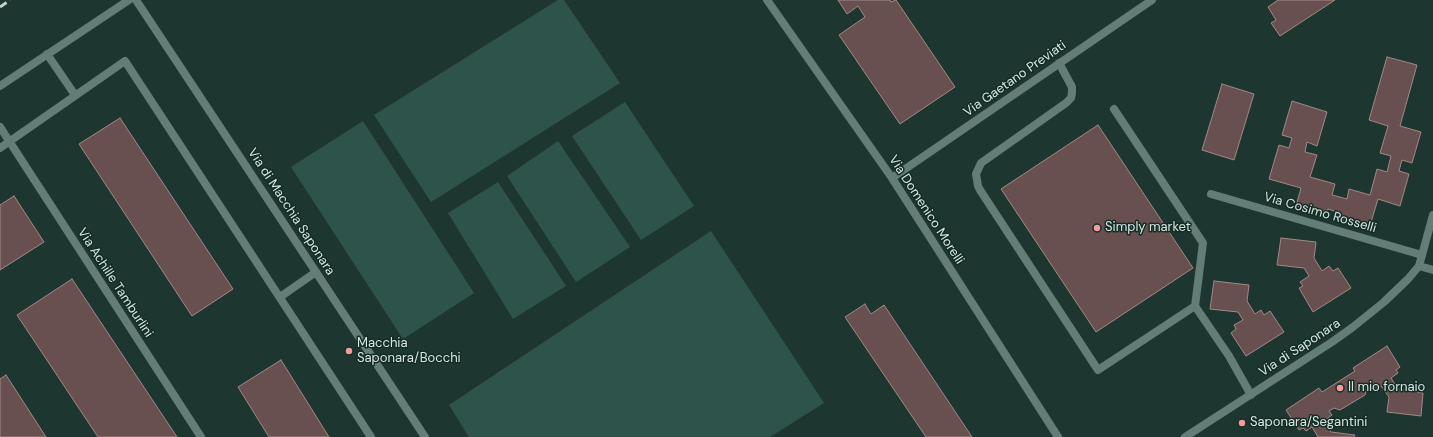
<!DOCTYPE html>
<html>
<head>
<meta charset="utf-8">
<style>
	body { margin:0 }
	canvas { display:block; background:#1d362f }
</style>
</head>
<body>
<canvas width="1433" height="437"></canvas>
<script>
const g = document.querySelector('canvas').getContext('2d');
g.lineJoin = 'round';
function fill(path, color) {
  g.fillStyle = color;
  g.fill(path, 'evenodd');
}
function shape(rows) {
  const path = new Path2D();
  for (const r of rows) {
    path.moveTo(r[0], r[1]);
    for (let i = 2; i < r.length; i += 2) path.lineTo(r[i], r[i + 1]);
  }
  return path;
}
function trace(path, color, width, dash) {
  g.strokeStyle = color;
  g.lineWidth = width;
  g.lineCap = dash ? 'butt' : 'round';
  g.setLineDash(dash || []);
  g.stroke(path);
}
function drawText(font, color, halo, rows, align = 'center') {
  g.font = font + ' "DM Sans",sans-serif';
  g.lineWidth = 3;
  g.setLineDash([]);
  g.textBaseline = 'middle';
  g.strokeStyle = halo;
  g.fillStyle = color;
  for (const [text, x, y, turn = 0] of rows) {
    g.save();
    g.translate(x, y);
    g.rotate((+turn || 0) * Math.PI / 180);
    g.textAlign = isNaN(turn) ? turn : align;
    if (halo) g.strokeText(text, 0, 0);
    g.fillText(text, 0, 0);
    g.restore();
  }
}
fill(shape([
	[558,0,564,0,620,83,431,202,374,115],
	[625,102,694,206,641,240,572,136],
	[363,121,474,293,403,339,291,167],
	[558,141,630,247,576,282,507,176],
	[498,182,566,286,513,319,448,213],
	[711,231,824,403,770,437,469,437,449,405]
]), '#2e534a');
const building = shape([
	[838,0,890,0,891,2,896,0,955,87,900,124,839,35,865,17,858,6,847,14,838,0],
	[1278,0,1335,0,1280,36,1271,23,1276,20,1268,7,1278,0],
	[1387,57,1417,65,1400,126,1421,132,1412,163,1402,160,1399,171,1409,174,1400,206,1378,199,1369,229,1338,220,1340,213,1328,209,1326,214,1296,206,1301,188,1269,179,1279,145,1289,148,1292,138,1282,135,1292,101,1327,112,1317,146,1307,142,1305,152,1317,155,1310,177,1335,184,1332,195,1347,199,1349,189,1370,195,1377,169,1387,172,1391,156,1380,153,1388,126,1369,120,1387,57],
	[1222,84,1254,94,1234,160,1202,150,1222,84],
	[120,118,233,289,192,316,79,144,120,118],
	[1098,125,1193,268,1096,332,1001,189,1098,125],
	[14,196,44,242,0,270,0,205,14,196],
	[1281,238,1316,242,1314,258,1322,271,1329,266,1333,271,1338,268,1351,288,1313,312,1299,288,1303,286,1300,282,1309,276,1304,268,1277,265,1281,238],
	[72,279,177,437,98,437,17,315,72,279],
	[1214,281,1249,285,1247,301,1255,314,1261,310,1264,315,1270,311,1284,332,1246,356,1231,333,1236,329,1234,325,1243,320,1238,312,1210,309,1214,281],
	[865,304,871,314,884,305,972,437,926,437,845,317,865,304],
	[1387,346,1400,367,1396,370,1398,373,1391,378,1398,389,1423,393,1421,416,1387,412,1389,397,1381,386,1375,390,1372,385,1367,388,1365,395,1340,410,1334,408,1329,411,1332,415,1324,421,1331,432,1355,435,1354,437,1318,437,1312,427,1306,431,1303,428,1299,430,1286,410,1319,388,1322,392,1355,371,1353,368,1387,346],
	[281,360,329,437,269,437,238,387,281,360],
	[6,375,46,437,0,437,0,379,6,375]
]);
fill(building, '#695050');
trace(building, '#a38887', 1);
trace(shape([
	[47,54,75,95],
	[1059,63,1072,87,1072,93,1071,98,1066,103,981,163,976,174,978,186,980,190,1098,370,1195,306,1229,356,1251,395],
	[1114,109,1203,243,1195,306],
	[0,148,125,61,371,437],
	[280,297,316,272]
]), '#647d76', 8);
trace(shape([
	[136,0,425,437],
	[767,0,892,178,1058,437],
	[0,86,129,0],
	[0,127,201,437],
	[892,178,1152,0],
	[1211,194,1422,255]
]), '#647d76', 8);
trace(shape([
	[1419,266,1433,270],
	[1185,437,1332,342,1353,327,1384,302,1408,279,1419,266,1433,215]
]), '#647d76', 8);
trace(shape([
	[0,7,10,0]
]), '#c0d0cb', 3, [8, 4]);
for (const [x, y, r, color] of [
	[1097,228,4,"#f59b9c"],
	[349,351,4,"#f59b9c"],
	[1340,388,4,"#f59b9c"],
	[1242,423,4,"#f59b9c"]
]) {
  const dot = new Path2D();
  dot.arc(x, y, r, 0, 2 * Math.PI);
  g.fillStyle = color;
  g.fill(dot);
  trace(dot, '#132c25', 1.5);
}
drawText('13px', '#d7e6e1', '#132c25', [
	["Via Gaetano Previati",1015,79,-35],
	["Via Domenico Morelli",926,210,57],
	["Via di Macchia Saponara",291,212,57],
	["Via Cosimo Rosselli",1320,213,16],
	["Via Achille Tamburlini",115,283,57],
	["Via di Saponara",1300,348,-33]
]);
drawText('13px', '#d7e6e1', '#132c25', [
	["Simply market",1105,228],
	["Macchia",357,344],
	["Saponara/Bocchi",357,359],
	["Il mio fornaio",1348,388],
	["Saponara/Segantini",1250,423]
], 'left');
</script>
</body>
</html>
